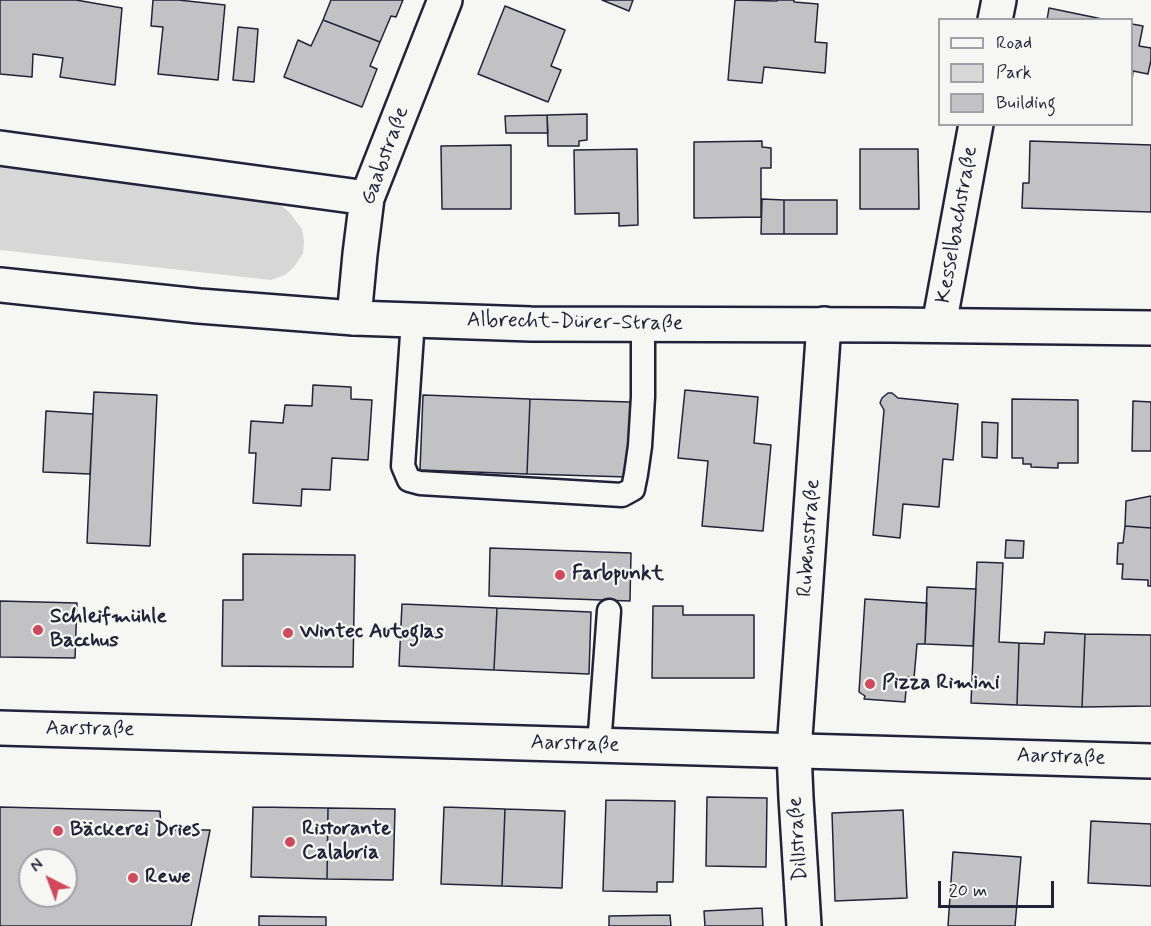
<!DOCTYPE html>
<html>
<head>
<meta charset="utf-8">
<style>
	body { margin:0 }
	#map { position:relative; width:1151px; height:926px; overflow:hidden; background:#f6f6f2; font-family:Mynerve,sans-serif }
	canvas { display:block }
	.legend { position:absolute; left:938px; top:18px; width:195px; height:108px; box-sizing:border-box; background:#f6f6f2; border:2px solid #a1a1a9; margin:0; padding:8px 10px; list-style:none; font-size:18px; color:#22223b }
	.legend li { display:flex; align-items:center; gap:12px; height:30px }
	.legend b { width:30px; border:2px solid #a1a1a9 }
	.north { position:absolute; left:18px; top:848px; width:60px; height:60px; box-sizing:border-box; background:#f6f6f2; border:2px solid #a1a1a9; border-radius:50%; rotate:318deg; font-size:16px; font-weight:700; line-height:24px; text-align:center; color:#22223b }
	.north::after { content:''; display:block; margin:auto; width:21px; height:27px; background:#d1495b; clip-path:polygon(50% 0,100% 100%,50% 72%,0 100%) }
	.scale { position:absolute; left:938px; top:881px; width:116px; height:27px; box-sizing:border-box; border:3px solid #22223b; border-top:0; padding-left:8px; font-size:18px; line-height:21px; white-space:nowrap; color:#22223b; -webkit-text-stroke:4px #f6f6f2; paint-order:stroke }
</style>
</head>
<body>
<div id="map">
<canvas width="1151" height="926"></canvas>
<ul class="legend">
<li><b style="height:8px;background:#f6f6f2"></b>Road</li>
<li><b style="height:16px;background:#d7d7d7"></b>Park</li>
<li><b style="height:16px;background:#c2c2c4"></b>Building</li>
</ul>
<div class="north">N</div>
<div class="scale">20 m</div>
</div>
<script>
const g = document.querySelector('canvas').getContext('2d');
g.lineJoin = 'round';
function fill(path, color) {
  g.fillStyle = color;
  g.fill(path, 'evenodd');
}
function shape(rows) {
  const path = new Path2D();
  for (const r of rows) {
    path.moveTo(r[0], r[1]);
    for (let i = 2; i < r.length; i += 2) path.lineTo(r[i], r[i + 1]);
  }
  return path;
}
function trace(path, color, width, dash) {
  g.strokeStyle = color;
  g.lineWidth = width;
  g.lineCap = dash ? 'butt' : 'round';
  g.setLineDash(dash || []);
  g.stroke(path);
}
function drawText(font, color, halo, rows, align = 'center') {
  g.font = font + ' Mynerve,sans-serif';
  g.lineWidth = 4.5;
  g.setLineDash([]);
  g.textBaseline = 'middle';
  g.strokeStyle = halo;
  g.fillStyle = color;
  for (const [text, x, y, turn = 0] of rows) {
    g.save();
    g.translate(x, y);
    g.rotate((+turn || 0) * Math.PI / 180);
    g.textAlign = isNaN(turn) ? turn : align;
    if (halo) g.strokeText(text, 0, 0);
    g.fillText(text, 0, 0);
    g.restore();
  }
}
fill(shape([
	[0,163,263,199,279,204,289,212,302,229,304,241,303,253,294,267,285,275,271,280,0,250]
]), '#d7d7d7');
const building = shape([
	[0,0,76,0,122,8,115,85,60,77,63,58,33,54,32,77,0,74,0,0],
	[153,0,178,0,225,5,218,80,158,74,163,27,151,26,153,0],
	[331,0,403,0,396,17,391,16,380,42,323,20,331,0],
	[602,0,633,0,629,11,602,0],
	[735,0,777,1,777,0,794,0,794,2,818,4,815,42,827,43,825,73,764,67,762,83,728,80,735,0],
	[505,6,565,30,551,66,561,70,548,102,478,74,505,6],
	[1049,8,1107,20,1047,20,1049,8],
	[323,20,380,42,370,66,377,69,362,107,284,77,298,40,311,46,323,20],
	[1132,24,1143,26,1139,46,1151,48,1151,60,1148,74,1133,71,1132,81,1132,24],
	[238,27,258,29,254,82,233,80,238,27],
	[587,114,587,140,579,141,579,146,548,146,547,115,587,114],
	[547,115,548,133,506,133,505,116,547,115],
	[762,141,762,147,771,148,771,168,761,168,761,217,694,218,694,142,762,141],
	[1030,141,1151,145,1151,212,1022,208,1023,183,1029,183,1030,141],
	[511,145,511,209,442,209,441,146,511,145],
	[637,149,638,225,619,226,619,213,575,214,574,150,637,149],
	[860,149,918,149,919,209,860,209,860,149],
	[762,199,784,200,784,234,761,234,762,199],
	[784,200,837,200,837,234,784,234,784,200],
	[313,385,351,387,351,399,372,400,368,460,332,458,330,490,302,489,301,506,253,503,256,453,249,453,251,421,283,423,285,405,312,406,313,385],
	[685,390,758,397,754,443,771,445,763,531,702,526,708,461,678,458,685,390],
	[94,392,157,395,150,546,87,543,94,392],
	[888,393,892,393,898,398,958,404,953,460,943,459,939,507,903,504,900,538,873,535,884,410,880,403,882,398,888,393],
	[423,395,530,399,527,474,420,470,423,395],
	[530,399,630,402,628,477,527,474,530,399],
	[1012,399,1078,400,1078,463,1058,463,1058,468,1031,467,1031,464,1023,464,1023,458,1012,458,1012,399],
	[1133,401,1151,402,1151,451,1132,451,1133,401],
	[46,411,93,414,90,474,43,472,46,411],
	[982,422,998,423,997,458,982,457,982,422],
	[1151,496,1151,528,1125,526,1126,501,1151,496],
	[1125,526,1151,528,1151,586,1148,586,1148,580,1122,579,1123,564,1117,564,1118,543,1123,543,1125,526],
	[1006,540,1024,541,1023,558,1005,558,1006,540],
	[490,548,631,553,630,601,489,596,490,548],
	[243,554,355,555,353,667,222,666,223,600,243,600,243,554],
	[977,562,1003,563,999,642,1019,643,1017,705,971,703,977,562],
	[927,587,976,589,973,646,925,644,927,587],
	[865,599,927,603,925,644,917,644,914,678,907,677,905,702,864,699,865,696,859,692,865,599],
	[0,601,77,603,75,658,0,657,0,601],
	[402,604,497,608,494,670,399,666,402,604],
	[653,606,683,606,683,615,754,615,754,678,652,678,653,606],
	[497,608,591,612,589,674,494,670,497,608],
	[1045,632,1085,634,1082,707,1017,705,1019,643,1044,644,1045,632],
	[1085,634,1151,635,1151,706,1082,707,1085,634],
	[707,797,767,798,766,867,706,866,707,797],
	[606,800,675,801,673,882,657,882,657,892,603,891,606,800],
	[0,807,160,811,161,830,210,830,191,926,0,926,0,807],
	[30,860,66,860,66,896,30,896,30,860],
	[253,807,328,808,327,879,251,877,253,807],
	[444,807,505,809,502,886,441,884,444,807],
	[328,808,395,809,393,880,327,879,328,808],
	[505,809,565,811,562,888,502,886,505,809],
	[903,810,907,898,835,901,832,813,903,810],
	[1091,821,1151,824,1151,886,1088,883,1091,821],
	[953,852,1021,857,1015,926,948,926,953,852],
	[762,908,763,926,705,926,704,911,762,908],
	[670,915,671,926,609,926,609,916,670,915],
	[259,916,326,917,326,926,259,926,259,916]
]);
fill(building, '#c2c2c4');
trace(building, '#22223b', 1.5);
const lane = shape([
	[413,320,403,466,409,480,420,483,622,495,633,489,636,474,640,446,643,397,643,324],
	[599,746,609,611]
]);
const street = shape([
	[995,20,999,0],
	[0,148,367,198],
	[354,318,360,254,367,198,445,0],
	[939,325,976,124],
	[804,926,796,798,794,751,824,324]
]);
const primary = shape([
	[0,285,199,306,354,318,531,324,891,325,1151,328],
	[0,728,1151,761]
]);
trace(lane, '#22223b', 27);
trace(street, '#22223b', 38);
trace(primary, '#22223b', 38);
trace(lane, '#f6f6f2', 22);
trace(street, '#f6f6f2', 33);
trace(primary, '#f6f6f2', 33);
for (const [x, y, r, color] of [
	[560,575,6,"#d1495b"],
	[38,630,6,"#d1495b"],
	[288,633,6,"#d1495b"],
	[870,684,6,"#d1495b"],
	[58,831,6,"#d1495b"],
	[290,842,6,"#d1495b"],
	[133,878,6,"#d1495b"]
]) {
  const dot = new Path2D();
  dot.arc(x, y, r, 0, 2 * Math.PI);
  g.fillStyle = color;
  g.fill(dot);
  trace(dot, '#f6f6f2', 2);
}
drawText('21px', '#22223b', '#f6f6f2', [
	["Gaabstraße",386,156,-70],
	["Kesselbachstraße",958,225,-80],
	["Albrecht-Dürer-Straße",575,323,1],
	["Rubensstraße",810,538,-86],
	["Aarstraße",90,730,1],
	["Aarstraße",575,745,2],
	["Aarstraße",1061,758,2],
	["Dillstraße",799,839,-94]
]);
drawText('bold 21px', '#22223b', '#f6f6f2', [
	["Farbpunkt",572,575],
	["Schleifmühle",50,618],
	["Bacchus",50,642],
	["Wintec Autoglas",300,633],
	["Pizza Rimini",882,684],
	["Ristorante",302,830],
	["Calabria",302,854],
	["Bäckerei Dries",70,831],
	["Rewe",145,878]
], 'left');
</script>
</body>
</html>
